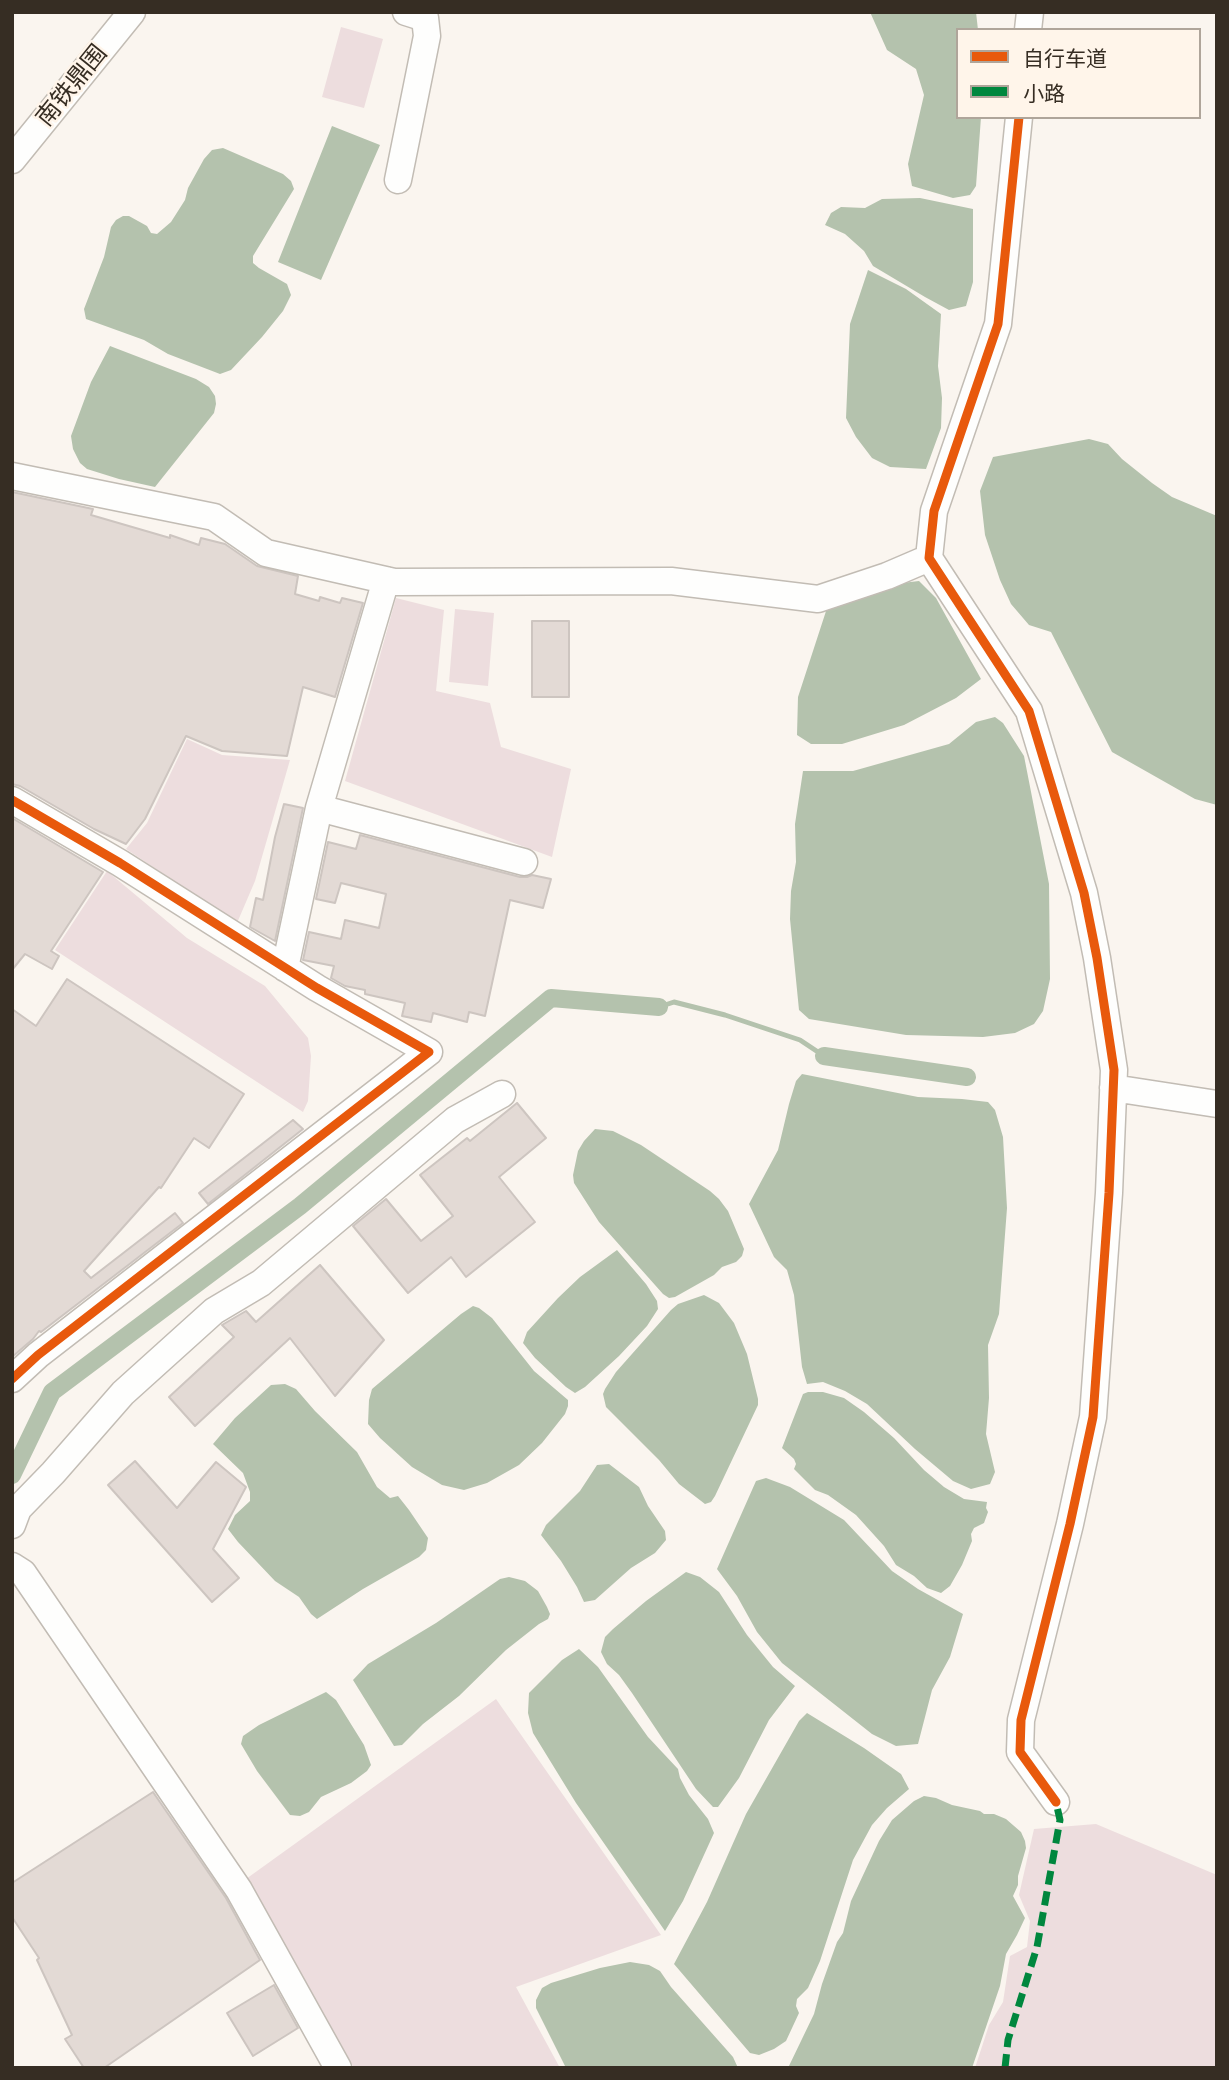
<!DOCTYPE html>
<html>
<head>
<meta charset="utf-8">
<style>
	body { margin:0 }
	#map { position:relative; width:1229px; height:2080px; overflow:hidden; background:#faf5ef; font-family:Rubik,"Noto Sans SC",sans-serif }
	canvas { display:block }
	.frame { position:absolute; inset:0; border:14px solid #362d23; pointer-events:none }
	.legend { position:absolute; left:956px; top:28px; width:245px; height:91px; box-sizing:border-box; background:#fff5ea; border:2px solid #afa59a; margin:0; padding:9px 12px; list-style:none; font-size:21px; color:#362d23 }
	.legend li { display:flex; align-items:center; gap:14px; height:35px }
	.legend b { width:35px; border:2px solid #afa59a }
</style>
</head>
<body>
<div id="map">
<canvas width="1229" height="2080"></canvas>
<div class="frame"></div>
<ul class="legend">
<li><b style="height:9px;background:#e8590c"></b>自行车道</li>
<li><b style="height:9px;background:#00873e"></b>小路</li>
</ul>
</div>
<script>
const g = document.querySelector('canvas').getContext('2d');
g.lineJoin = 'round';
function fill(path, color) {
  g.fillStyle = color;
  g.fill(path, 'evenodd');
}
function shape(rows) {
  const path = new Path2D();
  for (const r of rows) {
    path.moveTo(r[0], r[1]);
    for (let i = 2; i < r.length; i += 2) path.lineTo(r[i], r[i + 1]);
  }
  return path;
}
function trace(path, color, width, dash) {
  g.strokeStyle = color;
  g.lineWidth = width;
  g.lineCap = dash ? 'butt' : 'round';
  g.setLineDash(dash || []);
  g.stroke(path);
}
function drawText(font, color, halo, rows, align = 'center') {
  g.font = font + ' Rubik,"Noto Sans SC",sans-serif';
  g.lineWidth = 5;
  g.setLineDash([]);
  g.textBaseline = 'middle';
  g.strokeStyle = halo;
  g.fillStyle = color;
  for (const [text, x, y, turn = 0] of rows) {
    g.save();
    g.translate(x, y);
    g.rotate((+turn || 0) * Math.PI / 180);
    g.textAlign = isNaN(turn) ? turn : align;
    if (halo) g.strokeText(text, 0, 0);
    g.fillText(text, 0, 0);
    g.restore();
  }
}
fill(shape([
	[341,27,383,39,364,108,322,97],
	[396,598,444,610,436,691,490,703,501,747,571,769,552,857,345,781],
	[455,609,494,613,488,686,449,682],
	[187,739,222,755,290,760,255,881,237,923,126,849,147,823],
	[107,871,187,938,265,986,308,1038,311,1056,308,1101,303,1112,55,950],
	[496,1699,661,1935,516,1987,560,2068,354,2068,246,1879],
	[1096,1824,1217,1875,1217,2068,975,2068,989,2025,1003,2002,1010,1956,1027,1947,1030,1921,1019,1895,1034,1829]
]), '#edddde');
fill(shape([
	[870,12,976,12,978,30,958,30,958,117,981,117,976,186,970,195,953,198,912,186,908,164,924,95,916,69,887,50],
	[332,126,380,145,321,280,278,262],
	[223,148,283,174,291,181,294,189,253,256,253,263,259,268,287,284,291,295,283,311,262,337,231,370,220,374,168,354,144,340,86,319,84,309,104,257,111,227,116,220,123,216,129,216,147,226,151,233,157,234,171,222,185,200,188,188,204,159,212,150],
	[920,198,973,209,973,282,966,306,949,310,925,297,873,266,864,251,845,234,825,225,831,213,841,207,865,208,882,199],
	[868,270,906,289,941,314,938,366,942,398,941,428,926,469,890,467,872,458,856,437,846,418,850,324],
	[110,346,196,379,209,387,215,396,216,404,214,413,155,487,119,479,87,469,80,463,73,449,71,436,91,382],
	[1089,439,1108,444,1122,459,1152,483,1172,497,1217,516,1217,805,1195,799,1112,752,1051,632,1029,625,1011,604,1000,580,985,535,980,491,993,457],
	[919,581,936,598,981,679,956,698,904,725,842,744,811,744,797,735,798,697,828,605,852,589],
	[995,717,1003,723,1024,756,1049,884,1050,979,1043,1011,1034,1024,1015,1033,983,1037,906,1035,809,1019,799,1010,790,919,791,891,796,862,795,824,803,771,853,771,949,744,976,722],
	[802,1074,918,1097,962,1099,988,1102,995,1110,1003,1137,1007,1208,999,1314,988,1345,989,1398,986,1434,995,1472,990,1484,971,1489,953,1481,915,1449,867,1404,845,1391,823,1382,807,1384,802,1367,794,1295,787,1270,774,1257,749,1204,778,1150,789,1104,796,1081],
	[595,1129,613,1131,641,1145,710,1191,719,1199,728,1211,744,1249,742,1256,736,1262,722,1267,714,1275,675,1297,669,1298,663,1294,599,1222,574,1183,573,1175,578,1151,584,1141],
	[617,1250,646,1284,657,1301,658,1309,647,1326,619,1356,585,1387,575,1393,566,1387,535,1358,523,1343,527,1332,558,1298,580,1277],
	[704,1295,719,1303,734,1323,747,1354,758,1399,758,1405,715,1496,711,1502,705,1504,679,1484,659,1460,606,1407,603,1394,605,1389,616,1372,671,1310,678,1304],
	[473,1306,479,1308,492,1318,534,1371,568,1400,568,1406,565,1414,542,1443,519,1465,487,1483,464,1490,442,1485,412,1467,380,1438,368,1424,369,1400,372,1389,461,1314],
	[285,1384,296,1389,315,1411,357,1452,377,1487,390,1498,398,1496,409,1510,428,1538,426,1550,419,1557,363,1589,317,1619,311,1614,299,1597,275,1581,238,1542,228,1529,235,1515,250,1501,250,1492,243,1473,213,1444,235,1418,271,1385],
	[808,1392,823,1392,844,1398,864,1412,894,1438,924,1470,944,1487,964,1499,987,1502,986,1508,988,1512,984,1523,974,1528,971,1534,972,1541,962,1565,950,1586,941,1593,927,1588,914,1576,896,1565,884,1546,856,1515,828,1495,815,1490,794,1469,796,1464,794,1459,782,1448,803,1394],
	[609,1464,639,1487,648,1506,665,1531,666,1540,655,1553,631,1568,595,1600,584,1602,577,1587,561,1561,541,1535,546,1525,580,1491,597,1465],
	[766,1478,790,1487,844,1520,892,1571,918,1589,963,1614,950,1657,932,1690,918,1744,896,1746,872,1734,782,1663,757,1632,737,1596,717,1569,756,1481],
	[686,1572,700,1577,719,1592,747,1635,773,1667,795,1686,769,1720,739,1778,718,1807,713,1807,696,1789,632,1693,619,1675,607,1664,601,1652,605,1637,613,1629,646,1601],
	[509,1577,525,1581,538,1591,547,1607,550,1614,548,1619,539,1624,506,1650,459,1696,423,1724,402,1745,394,1746,353,1680,368,1664,436,1623,500,1579],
	[579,1649,598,1667,648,1737,678,1769,680,1778,689,1795,708,1819,714,1833,683,1901,665,1931,576,1803,533,1733,528,1713,529,1693,562,1660],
	[326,1692,336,1700,364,1745,371,1765,367,1771,351,1783,321,1797,309,1812,300,1816,290,1815,257,1771,241,1744,243,1736,259,1725],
	[807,1713,864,1748,901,1774,909,1789,887,1808,872,1825,853,1860,820,1961,808,1988,797,1999,796,2006,799,2013,786,2041,774,2049,759,2055,750,2053,674,1964,707,1902,746,1814,799,1721],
	[924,1796,936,1798,952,1805,980,1811,984,1814,994,1814,1006,1819,1021,1832,1025,1841,1026,1848,1018,1876,1018,1885,1013,1896,1025,1918,1017,1935,1006,1954,1000,1986,972,2068,788,2068,814,2014,822,1984,837,1942,843,1933,851,1901,879,1841,892,1820,914,1801],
	[630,1962,649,1965,660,1971,671,1987,733,2057,738,2068,566,2068,536,2008,536,2000,542,1988,551,1983,600,1968]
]), '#b4c2ad');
trace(shape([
	[659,1007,674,1002,725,1015,800,1040,824,1056]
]), '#b4c2ad', 5);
trace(shape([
	[824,1056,967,1077],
	[12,1475,52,1392,300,1206,551,998,659,1007]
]), '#b4c2ad', 18);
const building = shape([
	[12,492,93,509,91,515,170,538,170,535,199,545,201,538,225,544,257,566,298,576,295,594,319,601,320,597,340,603,342,598,363,603,335,697,303,687,287,756,222,751,186,736,145,819,126,844,94,829,20,786,12,784,12,492],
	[532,621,569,621,569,697,532,697,532,621],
	[284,804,303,808,275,941,250,927,256,898,263,900,275,837,284,804],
	[12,818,103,872,51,951,59,956,52,969,25,954,12,970,12,818],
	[360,835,520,877,527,877,532,875,551,879,543,908,510,900,485,1016,469,1012,467,1022,433,1013,431,1022,402,1016,405,1003,365,994,365,990,345,986,331,978,334,966,303,960,309,932,341,939,345,920,379,928,386,894,341,883,335,903,316,899,328,842,356,849,360,835],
	[67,979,244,1094,209,1148,194,1138,161,1188,159,1187,84,1271,91,1278,175,1213,183,1223,41,1332,39,1331,33,1339,12,1357,12,1009,36,1026,67,979],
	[517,1103,546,1138,499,1177,535,1222,466,1277,451,1257,408,1293,353,1226,386,1199,421,1241,453,1216,420,1175,467,1138,470,1141,517,1103],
	[293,1120,303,1129,208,1204,199,1193,293,1120],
	[320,1265,384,1340,335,1396,290,1338,195,1426,169,1397,234,1337,222,1325,246,1311,256,1322,320,1265],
	[135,1461,177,1508,216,1462,246,1487,213,1549,239,1578,212,1602,108,1485,135,1461],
	[153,1792,226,1898,260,1960,104,2068,84,2068,65,2039,72,2035,37,1960,39,1958,12,1917,12,1883,153,1792],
	[274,1985,298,2028,253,2056,227,2013,274,1985]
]);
fill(building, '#e3dad5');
trace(building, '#cdc5c0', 2);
const minor = shape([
	[1028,30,1030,12],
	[1019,117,998,324,934,511,929,558,1029,711,1084,893,1097,958,1114,1070,1109,1193,1093,1417,1070,1524,1021,1720,1020,1752,1056,1802],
	[12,160,132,12],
	[398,180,427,36,425,18,406,12],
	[12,476,214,517,266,553,394,582,671,581,818,599,887,576,929,558],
	[12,800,120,863,317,988,429,1052,38,1355,12,1379],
	[319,808,524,862],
	[285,968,319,808,386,580],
	[1113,1088,1217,1104],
	[12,1525,18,1509,53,1473,123,1393,214,1311,261,1283,455,1120,502,1094],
	[12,1566,23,1573,239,1890,338,2068]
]);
trace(minor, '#c2bcb4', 29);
trace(minor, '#fefefd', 26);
trace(shape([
	[1005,2068,1008,2040,1037,1947,1060,1820,1056,1802]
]), '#00873e', 7, [14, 7]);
trace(shape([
	[1019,117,998,324,934,511,929,558,1029,711,1084,893,1097,958,1114,1070,1109,1193,1093,1417,1070,1524,1021,1720,1020,1752,1056,1802],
	[12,800,120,863,317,988,429,1052,38,1355,12,1379]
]), '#e8590c', 9);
drawText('24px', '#362d23', '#fff5ea', [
	["南铁鼎围",72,86,-51]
]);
</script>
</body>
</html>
